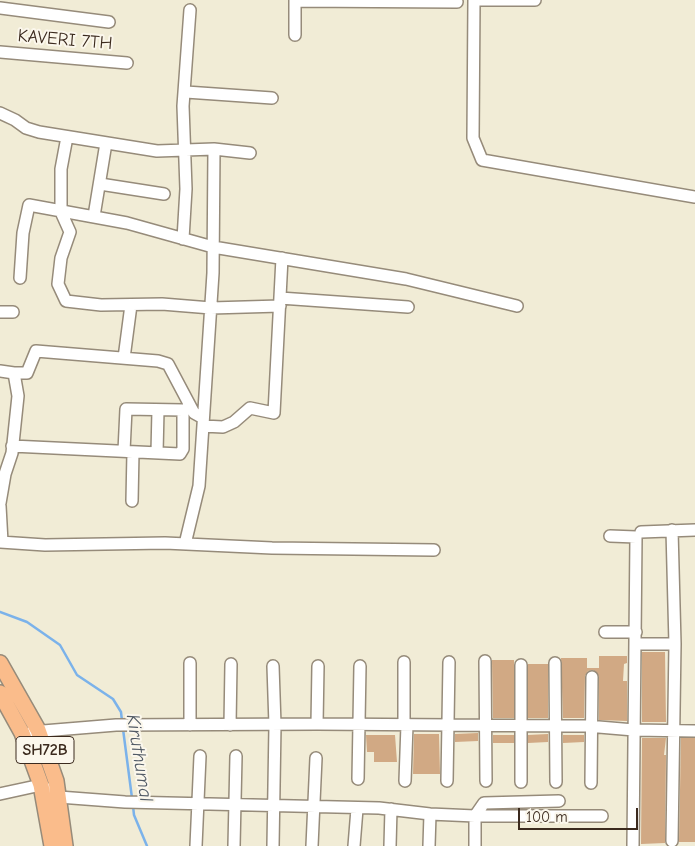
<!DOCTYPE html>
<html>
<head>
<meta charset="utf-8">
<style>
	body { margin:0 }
	#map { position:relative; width:695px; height:846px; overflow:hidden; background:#f1ecd6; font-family:"Comic Neue",sans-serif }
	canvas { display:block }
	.scale { position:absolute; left:518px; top:808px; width:120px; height:22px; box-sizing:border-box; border:2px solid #3b2a1e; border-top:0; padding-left:6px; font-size:15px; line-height:18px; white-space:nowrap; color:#3b2a1e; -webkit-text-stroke:4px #fbf7ec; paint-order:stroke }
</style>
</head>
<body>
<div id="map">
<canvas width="695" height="846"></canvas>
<div class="scale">100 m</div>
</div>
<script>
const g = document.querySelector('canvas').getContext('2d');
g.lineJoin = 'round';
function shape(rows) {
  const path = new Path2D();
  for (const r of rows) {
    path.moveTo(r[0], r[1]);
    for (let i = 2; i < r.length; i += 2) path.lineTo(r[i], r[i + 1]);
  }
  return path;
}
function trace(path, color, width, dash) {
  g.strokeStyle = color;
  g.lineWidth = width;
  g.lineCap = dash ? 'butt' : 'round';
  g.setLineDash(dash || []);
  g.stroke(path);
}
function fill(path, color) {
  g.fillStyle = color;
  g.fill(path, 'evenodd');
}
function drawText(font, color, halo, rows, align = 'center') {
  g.font = font + ' "Comic Neue",sans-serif';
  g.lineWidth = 4;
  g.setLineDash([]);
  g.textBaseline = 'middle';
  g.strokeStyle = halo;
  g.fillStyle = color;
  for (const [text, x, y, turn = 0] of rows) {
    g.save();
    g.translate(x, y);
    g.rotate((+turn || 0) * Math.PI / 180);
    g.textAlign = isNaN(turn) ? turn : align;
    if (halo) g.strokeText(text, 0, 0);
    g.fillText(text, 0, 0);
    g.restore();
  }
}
trace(shape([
	[0,612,27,622,60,645,77,675,113,699,121,712,122,721],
	[123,729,132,798],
	[133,806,134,815,147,846]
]), '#7bb2ea', 2.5);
fill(shape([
	[642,652,665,652,666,722,642,722],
	[599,656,627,656,627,663,624,664,623,681,627,681,627,721,599,720,599,677,593,670,588,671,585,676,584,718,563,718,561,658,587,658,587,668,599,668],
	[492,660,514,660,514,718,493,718],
	[528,664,548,664,548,718,528,718],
	[478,733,478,741,455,742,455,734],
	[414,734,439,734,440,774,413,774],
	[548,734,548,742,528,743,528,735],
	[366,735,395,735,397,762,374,762,374,752,367,752],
	[493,735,514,735,514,743,493,743],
	[563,735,584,735,584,742,563,743],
	[642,738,666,738,664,755,666,755,665,843,641,844],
	[681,738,695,738,695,842,679,842]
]), '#d1a984');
const minor = shape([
	[295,0,295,35],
	[535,0,474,0,473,138,482,160,695,197],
	[295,1,457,2],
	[0,8,109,22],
	[0,52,127,63],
	[186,92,272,98],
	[0,113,15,120,26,128,39,132,157,151,214,149,250,153],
	[67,137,61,169,61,212,70,232,61,258,58,284,66,301,101,305,162,304,211,308,280,306],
	[100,184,164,194],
	[94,216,106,143],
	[183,239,186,189,183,106,190,10],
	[20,278,23,233,29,205,127,223,213,247,406,279,517,306],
	[280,298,408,307],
	[0,312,13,312],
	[124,358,131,305],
	[0,371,14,373,18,396,12,453,5,474,0,503],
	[14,373,27,373,36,351,158,361,168,364,194,413,203,418],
	[203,426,223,427,234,422,250,408,274,413,282,258],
	[12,446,180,454,183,449,183,410,126,409,124,451],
	[157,453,158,410],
	[132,501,133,452],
	[0,506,2,542],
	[672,530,675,644,672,841],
	[641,532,695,530],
	[610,536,636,537,633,845],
	[0,542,45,545,165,543,272,548,434,550],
	[185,544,199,486,213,273,214,149],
	[605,632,636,632],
	[635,644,675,644],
	[485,661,486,781],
	[190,663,190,725],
	[555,663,556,782],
	[521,665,521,782],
	[317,724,318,666],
	[230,725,231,664],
	[404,725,404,662],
	[31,732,116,725,317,724,587,726,634,730,695,731],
	[358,779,360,666],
	[405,781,407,725],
	[447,781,449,662],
	[591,783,592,677],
	[0,794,41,785,59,797,125,802,379,808,430,814,475,816,602,816],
	[196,846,200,756],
	[234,846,236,756],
	[273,846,275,725,273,666],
	[312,846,316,758],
	[354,846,357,809],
	[390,846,391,809],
	[429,846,430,814],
	[475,846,475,816,484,803,559,801]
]);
const major = shape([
	[0,663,38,730,56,781,65,846],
	[0,693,22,733,41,785,52,846]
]);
trace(minor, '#968b7a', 14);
trace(major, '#968b7a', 18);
trace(minor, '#fff', 11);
trace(major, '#fabc8b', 15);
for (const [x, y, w] of [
	[45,750,58]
]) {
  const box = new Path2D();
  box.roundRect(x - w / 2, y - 13.5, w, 27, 4);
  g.fillStyle = '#fbf7ec';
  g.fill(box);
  trace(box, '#3b2a1e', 1);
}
drawText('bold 16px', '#3b2a1e', null, [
	["SH72B",45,750]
]);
drawText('18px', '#3b2a1e', '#fbf7ec', [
	["KAVERI 7TH",65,40,5]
]);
drawText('italic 19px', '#515a65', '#fbf7ec', [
	["Kiruthumal",139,758,81]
]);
</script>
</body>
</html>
